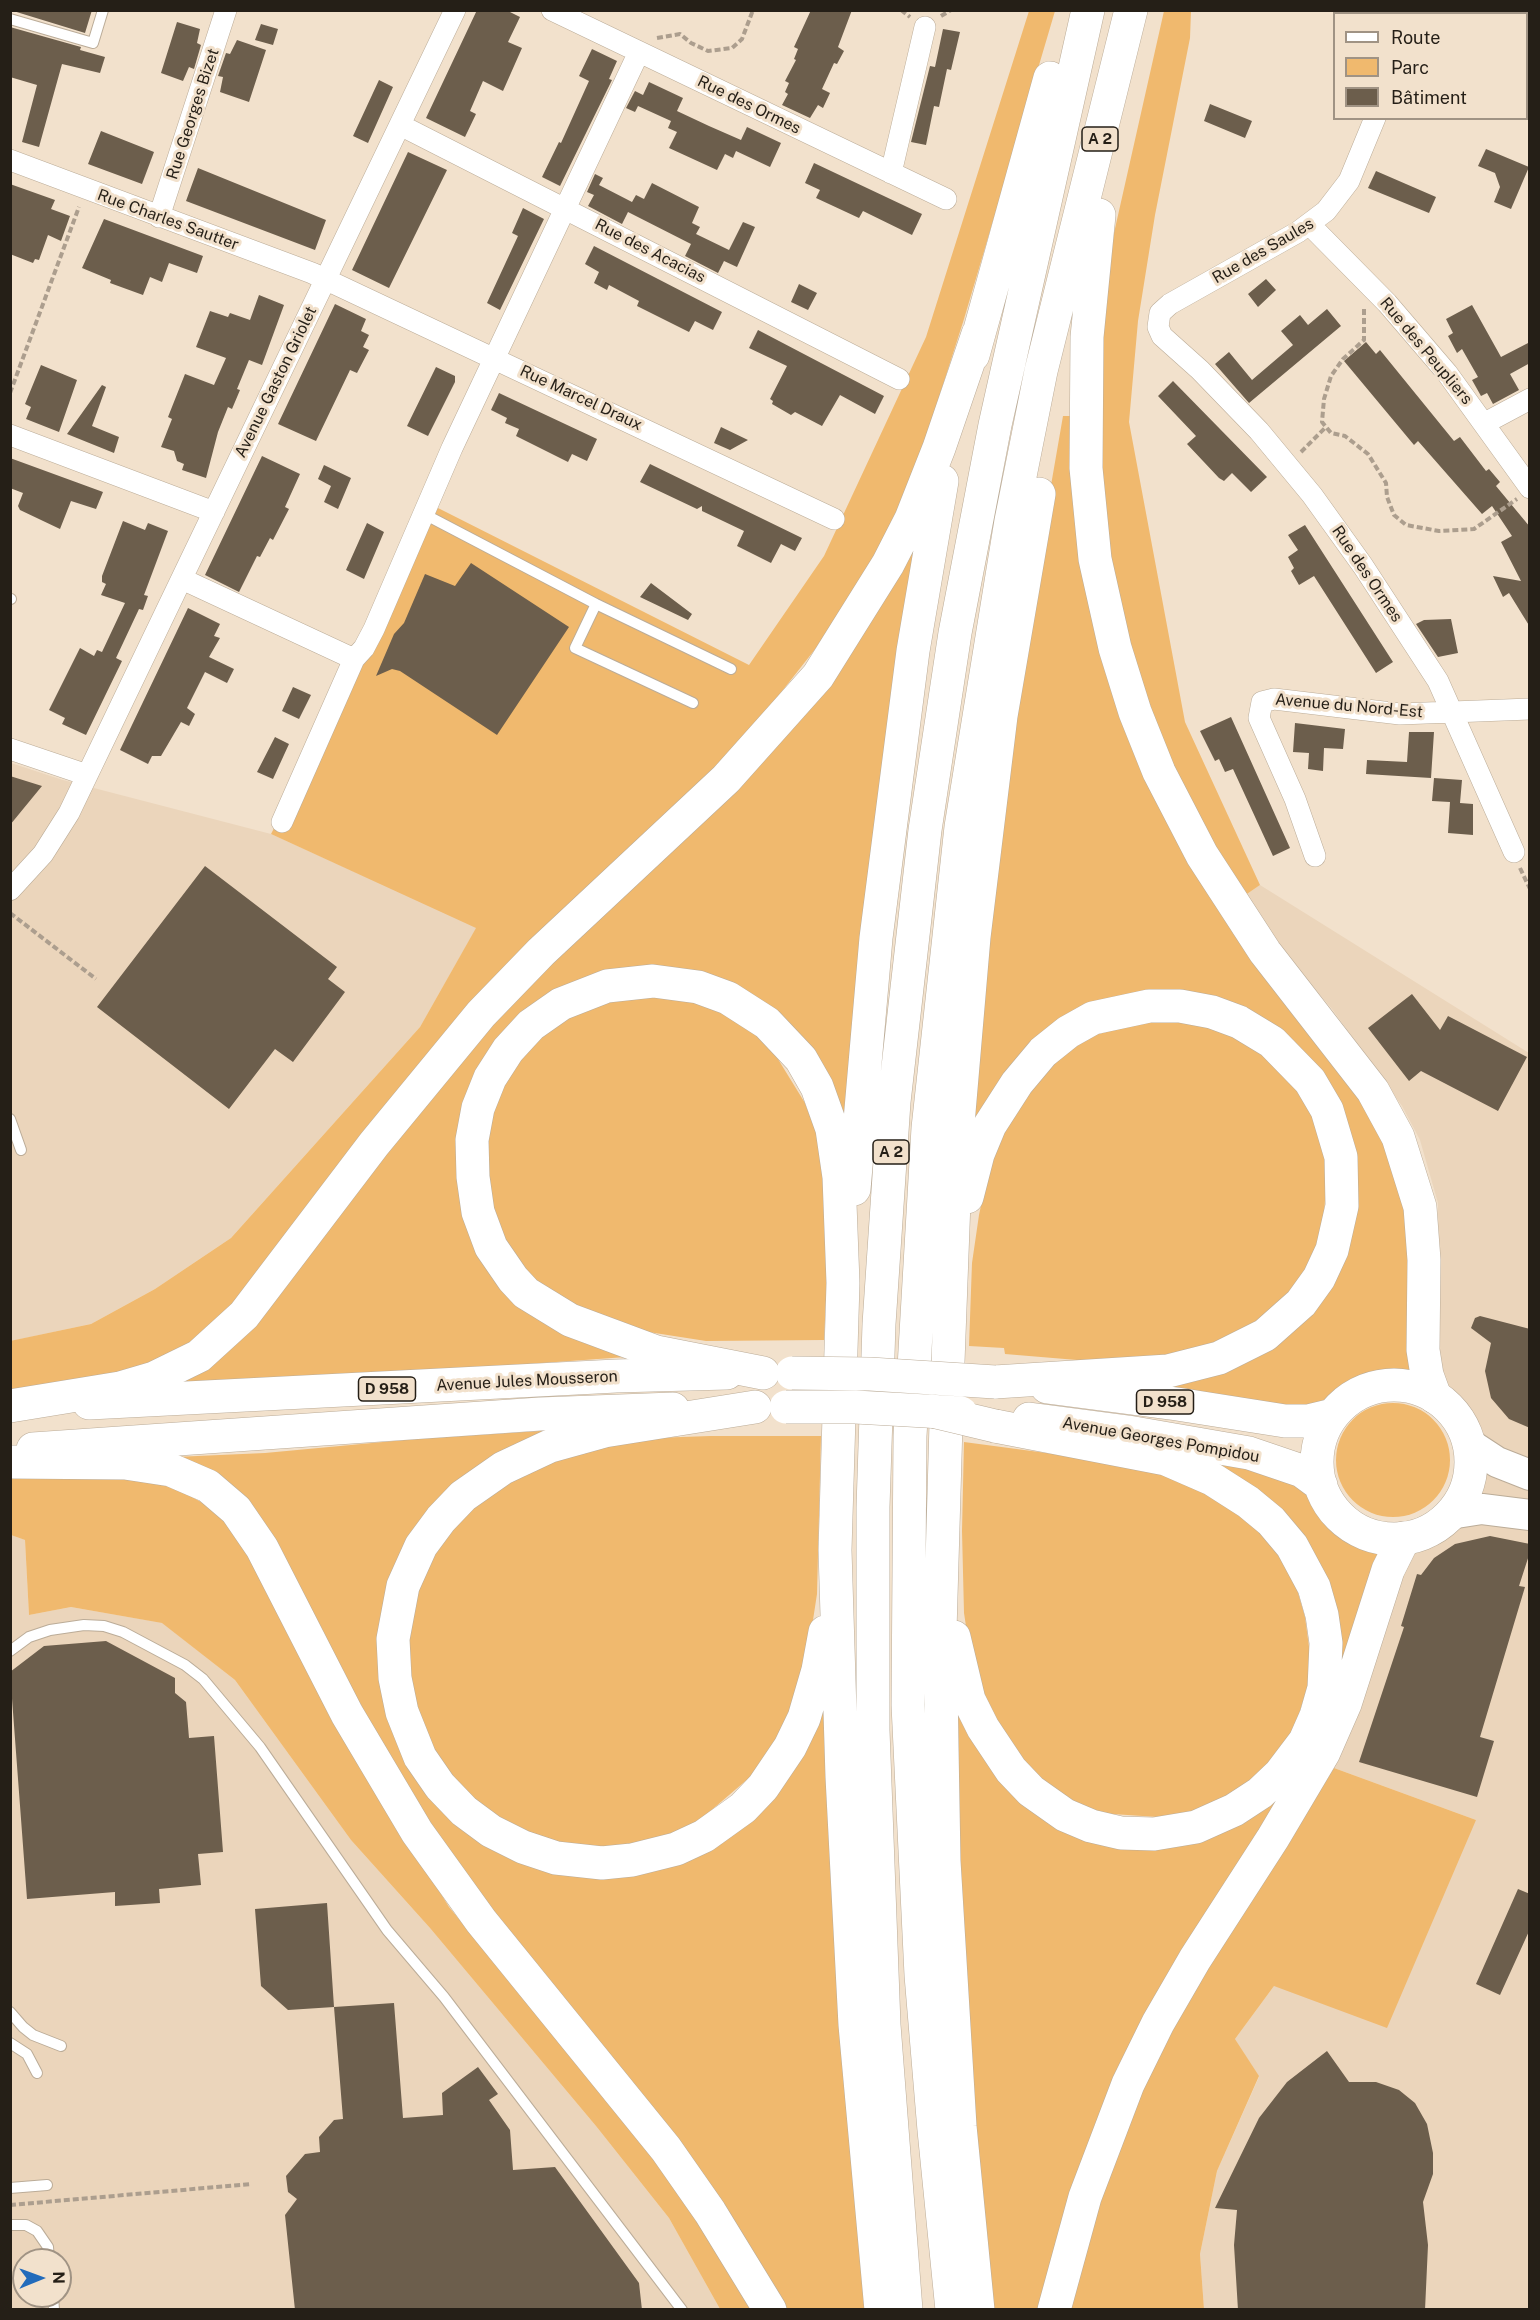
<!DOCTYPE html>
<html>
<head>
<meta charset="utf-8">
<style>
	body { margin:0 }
	#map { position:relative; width:1540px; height:2320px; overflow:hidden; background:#f2e1cc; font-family:"Public Sans",sans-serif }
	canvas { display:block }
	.frame { position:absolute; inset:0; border:12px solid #251f17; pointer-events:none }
	.legend { position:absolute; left:1333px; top:12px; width:195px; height:108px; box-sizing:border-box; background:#f2e1cc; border:2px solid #a09384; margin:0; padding:8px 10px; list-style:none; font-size:18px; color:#251f17 }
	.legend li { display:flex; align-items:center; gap:12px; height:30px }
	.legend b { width:30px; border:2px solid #a09384 }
	.north { position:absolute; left:12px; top:2248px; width:60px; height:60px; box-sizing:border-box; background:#f2e1cc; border:2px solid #a09384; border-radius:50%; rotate:89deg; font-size:16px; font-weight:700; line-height:24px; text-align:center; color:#251f17 }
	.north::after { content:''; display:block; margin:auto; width:21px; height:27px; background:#226bbb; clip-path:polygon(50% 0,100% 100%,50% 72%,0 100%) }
</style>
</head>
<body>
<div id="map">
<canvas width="1540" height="2320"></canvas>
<div class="frame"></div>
<ul class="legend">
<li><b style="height:8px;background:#fff"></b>Route</li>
<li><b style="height:16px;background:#f0b96e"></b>Parc</li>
<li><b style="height:16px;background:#6c5e4c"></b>Bâtiment</li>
</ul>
<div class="north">N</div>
</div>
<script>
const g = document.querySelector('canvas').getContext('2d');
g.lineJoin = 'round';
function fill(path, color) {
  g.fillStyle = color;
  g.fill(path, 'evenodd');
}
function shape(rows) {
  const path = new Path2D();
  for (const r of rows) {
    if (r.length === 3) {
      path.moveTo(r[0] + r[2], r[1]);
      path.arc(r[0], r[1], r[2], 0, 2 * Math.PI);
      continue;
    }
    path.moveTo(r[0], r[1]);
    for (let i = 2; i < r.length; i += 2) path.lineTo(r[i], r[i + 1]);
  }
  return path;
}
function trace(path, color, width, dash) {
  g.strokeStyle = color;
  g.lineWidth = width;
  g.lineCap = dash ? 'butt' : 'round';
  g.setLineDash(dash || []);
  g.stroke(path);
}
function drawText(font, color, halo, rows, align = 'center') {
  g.font = font + ' "Public Sans",sans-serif';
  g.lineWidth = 6;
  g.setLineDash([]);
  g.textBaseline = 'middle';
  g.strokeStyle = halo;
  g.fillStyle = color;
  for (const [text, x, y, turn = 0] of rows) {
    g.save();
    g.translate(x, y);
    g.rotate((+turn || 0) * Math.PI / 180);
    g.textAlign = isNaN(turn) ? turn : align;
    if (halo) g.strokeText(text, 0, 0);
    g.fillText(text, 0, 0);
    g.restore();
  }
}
fill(shape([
	[11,763,63,780,271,834,477,927,420,1027,231,1238,155,1289,91,1324,11,1341],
	[1260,885,1529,1053,1529,2309,1204,2309,1200,2254,1217,2171,1259,2077,1235,2039,1274,1986,1476,1820,1334,1768,1408,1559,1452,1528,1468,1504,1481,1459,1478,1435,1468,1412,1450,1393,1439,1369,1438,1203,1420,1140,1402,1106,1332,1009,1284,953,1244,896],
	[11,1535,25,1540,29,1615,71,1607,163,1623,235,1680,351,1840,430,1928,596,2126,669,2218,720,2309,11,2310],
	[24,2260,60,2260,60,2296,24,2296]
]), '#ebd5bb');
fill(shape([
	[1029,11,1055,11,964,319,918,463,877,555,816,648,749,733,228,1317,187,1351,136,1374,11,1392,10,1341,91,1324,155,1289,231,1238,420,1027,476,928,271,834,438,508,749,665,824,556,926,337],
	[1164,11,1191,11,1190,38,1155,215,1138,321,1129,422,1185,722,1260,885,1244,896,1172,770,1115,600,1100,443,1101,326,1114,233],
	[1063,416,1077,416,1111,681,1349,1076,1388,1145,1405,1193,1413,1373,1367,1376,1345,1386,1316,1405,1286,1410,1146,1382,1267,1345,1355,1185,1269,1028,1098,1009,969,1150,988,911,1037,566],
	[918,540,848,1125,807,1046,627,972,490,1056,470,1224,626,1357,164,1390,539,964],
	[633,994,709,1001,765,1038,805,1103,824,1154,828,1261,824,1340,706,1341,642,1331,575,1308,524,1272,498,1234,489,1199,485,1136,496,1099,517,1060,562,1017],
	[1163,1017,1228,1030,1272,1057,1309,1104,1328,1159,1323,1228,1312,1262,1295,1290,1256,1325,1214,1345,1151,1359,1101,1362,1005,1354,1004,1348,969,1346,972,1263,979,1215,991,1159,1005,1124,1055,1059,1091,1036],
	[1393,1460,57],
	[571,1429,409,1554,403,1740,523,1857,706,1847,823,1691,870,2309,778,2309,447,1862,275,1554,175,1457,265,1453,415,1439],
	[710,1436,821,1436,817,1594,805,1672,786,1725,756,1772,694,1825,657,1843,607,1849,549,1842,478,1807,444,1774,411,1693,407,1650,422,1574,447,1535,490,1492,550,1460,590,1447,654,1438],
	[964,1442,1144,1466,1227,1502,1268,1540,1294,1579,1305,1617,1310,1654,1308,1685,1296,1724,1276,1760,1225,1800,1173,1818,1097,1813,1048,1787,1019,1762,989,1713,971,1659,964,1613,962,1531],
	[1210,1458,1297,1481,1313,1504,1339,1532,1362,1545,1383,1549,1341,1686,1327,1595],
	[10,1473,131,1474,177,1488,228,1518,357,1757,449,1907,564,2045,697,2215,755,2309,720,2309,669,2218,596,2126,430,1928,351,1840,235,1680,162,1623,71,1607,29,1615,25,1540,11,1535],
	[958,1702,986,1752,1143,1843,1302,1761,1215,1911,1047,2309,990,2309,960,1945],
	[1334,1768,1476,1820,1387,2028,1274,1986,1235,2039,1259,2076,1217,2171,1200,2254,1204,2309,1067,2310,1119,2139,1182,2009]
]), '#f0b96e');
fill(shape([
	[10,10,92,10,85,33],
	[477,10,506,10,520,17,508,42,522,48,503,91,483,81,470,111,476,114,465,137,426,118],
	[811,10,852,10,838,47,844,51,837,64,834,63,822,89,830,93,823,108,818,105,810,118,782,105,788,94,785,92,789,83,785,81,796,60,794,59,798,49,794,47],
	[177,22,200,29,197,43,201,45,194,69,189,67,183,81,161,73],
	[261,24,278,29,273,45,255,40],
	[10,27,81,47,80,50,105,57,100,73,62,64,39,147,22,142,37,85,10,77],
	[943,29,960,32,951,70,947,69,939,107,934,106,926,145,911,142,930,66,935,67],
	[237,40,266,50,249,102,220,92,223,77,218,76,226,53,230,54],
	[592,49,617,61,609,79,612,80,560,186,542,177,559,142,561,143,589,81,579,76],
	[379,80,393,87,368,143,353,136],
	[649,82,683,98,677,111,709,126,741,140,747,127,781,143,770,167,736,151,733,158,725,154,717,170,669,148,677,132,668,128,671,121,638,106,635,112,626,108,635,91,643,95],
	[1210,104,1252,121,1245,138,1204,121],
	[101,131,154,152,142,184,88,164],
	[1486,149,1529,167,1511,209,1494,202,1500,187,1495,173,1478,166],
	[408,152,447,170,389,288,352,270],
	[814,163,922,214,912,235,863,211,859,218,816,198,820,190,805,183],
	[198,168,326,220,315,250,186,201],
	[1376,171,1436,197,1429,213,1368,188],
	[595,174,603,178,599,185,632,202,636,195,644,199,652,183,699,207,692,223,700,227,696,234,729,250,743,222,755,227,737,267,724,261,718,273,685,256,691,244,628,212,622,224,588,206,594,195,587,192],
	[10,184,55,200,51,209,70,216,61,241,48,235,39,260,35,259,33,263,10,254],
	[523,208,544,219,500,310,487,303,518,236,512,233],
	[104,219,203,256,197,273,169,263,162,282,150,277,143,295,110,283,111,280,82,268],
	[594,246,722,312,713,330,695,321,689,332,637,306,639,301,609,285,607,290,594,283,599,272,585,264],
	[1266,279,1276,290,1258,307,1248,294],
	[799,284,817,293,808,310,791,302],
	[259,295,284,305,262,365,249,360,237,389,240,390,232,409,228,407,218,432,206,478,182,470,184,464,177,461,174,451,161,447,172,419,168,417,185,374,214,385,226,358,196,347,210,311,228,317,230,313,250,320],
	[335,304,366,319,361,331,369,335,363,347,369,350,357,373,350,370,316,441,278,424],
	[1472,305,1501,357,1530,342,1530,363,1510,374,1519,390,1493,404,1487,393,1481,396,1472,380,1478,377,1462,349,1457,353,1448,336,1453,333,1446,319],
	[1327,309,1341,326,1249,403,1215,364,1229,352,1252,380,1293,345,1281,331,1300,315,1308,325],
	[758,330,884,396,875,414,840,395,822,426,795,412,791,415,772,404,773,401,770,399,787,366,749,348],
	[1366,342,1376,354,1380,350,1454,441,1460,437,1486,471,1489,469,1500,482,1496,486,1530,527,1530,627,1509,593,1503,597,1493,576,1521,581,1501,542,1512,536,1492,506,1482,514,1418,441,1414,445,1344,361],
	[41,365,77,380,59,432,26,419,31,407,25,404],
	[436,367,455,376,455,382,428,436,407,426],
	[1173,381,1267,477,1251,492,1232,473,1224,481,1219,478,1187,444,1196,436,1158,396],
	[102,385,106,387,92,426,119,437,114,453,67,434],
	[499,393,597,439,587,461,572,454,568,462,516,436,519,429,505,423,507,418,491,410],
	[721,427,748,440,730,450,714,443],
	[262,456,300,474,285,507,289,509,273,540,270,538,260,557,257,556,239,592,205,575],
	[10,458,103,492,96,509,71,501,60,529,20,510,18,506,23,493,10,488],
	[650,464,802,538,795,551,781,544,771,563,737,546,744,531,702,511,702,506,697,509,640,482],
	[324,465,351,478,338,509,324,502,331,486,318,479],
	[123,521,145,530,148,523,168,531,144,595,148,596,143,610,139,609,116,658,122,661,86,735,62,724,65,718,49,710,80,648,94,656,97,650,102,652,125,603,101,595,106,584,102,582,102,576],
	[367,523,384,532,364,579,346,570],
	[1305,525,1393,662,1376,673,1314,576,1299,585,1291,571,1294,568,1288,557,1298,550,1288,535],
	[471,563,569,627,497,735,400,671,392,669,376,676,394,634,404,623,425,574,455,586],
	[651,583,692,614,688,620,640,597],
	[188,608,220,624,214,636,220,638,209,657,234,669,227,683,205,672,187,708,195,714,189,726,181,722,161,756,152,756,148,764,120,750],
	[1451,619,1458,653,1438,657,1416,624,1424,620],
	[293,687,311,695,299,719,282,711],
	[1231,717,1290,848,1273,856,1233,769,1225,772,1219,759,1215,761,1200,731],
	[1295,723,1345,729,1343,749,1324,748,1323,771,1308,769,1309,753,1293,752],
	[1409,732,1434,732,1431,778,1366,774,1367,760,1407,762],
	[275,737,289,744,273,779,257,772],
	[10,776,42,786,10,825],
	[1434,778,1462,780,1460,803,1473,804,1473,835,1448,833,1450,802,1432,801],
	[205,866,337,967,328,979,345,992,293,1062,275,1049,229,1109,97,1007],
	[1412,994,1440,1030,1448,1016,1527,1057,1498,1111,1421,1071,1409,1081,1368,1028],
	[1480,1316,1530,1329,1530,1428,1509,1419,1491,1398,1485,1371,1491,1343,1471,1328,1475,1318],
	[1490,1536,1530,1544,1530,1552,1519,1586,1525,1587,1480,1737,1494,1741,1477,1797,1359,1762,1404,1627,1401,1626,1417,1574,1421,1575,1434,1558,1455,1544],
	[106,1641,175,1678,175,1693,186,1702,189,1738,214,1736,223,1852,198,1854,201,1885,159,1889,160,1903,115,1906,115,1892,27,1899,10,1672,44,1646],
	[1518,1889,1530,1894,1530,1929,1500,1995,1476,1984],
	[327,1903,334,2007,288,2010,261,1986,255,1909],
	[394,2003,403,2118,443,2115,442,2093,478,2067,498,2094,489,2100,510,2130,513,2170,555,2167,639,2283,642,2310,295,2310,285,2215,297,2199,288,2192,286,2176,305,2154,320,2152,319,2137,334,2120,343,2119,334,2007],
	[1327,2051,1349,2082,1376,2082,1399,2090,1415,2103,1427,2124,1433,2153,1433,2174,1423,2202,1428,2245,1425,2310,1238,2310,1234,2245,1237,2210,1215,2208,1259,2118,1287,2082]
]), '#6c5e4c');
const service = shape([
	[10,19,93,43,103,10],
	[424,514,596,604,731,669],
	[10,599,11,599],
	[596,604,575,648,693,703],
	[10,1119,21,1150],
	[10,1651,29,1637,50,1630,84,1625,104,1626,123,1632,185,1665,203,1679,260,1747,387,1930,444,1997,682,2310],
	[10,2012,23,2027,33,2035,61,2046],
	[10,2043,27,2054,37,2073],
	[10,2188,47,2185],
	[10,2225,26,2225,37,2231,48,2247,49,2260],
	[53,2296,54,2310]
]);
const minor = shape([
	[552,10,946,199],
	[1418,14,1419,10],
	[1375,118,1349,181,1326,211,1298,232,1170,304,1160,313,1158,327,1162,336,1200,370,1259,431,1312,495,1363,566,1438,681,1514,852],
	[400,125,899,379],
	[10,160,312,273,834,519],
	[891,173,925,27],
	[159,217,226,10],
	[1310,225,1387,303,1447,373,1530,488],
	[1485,423,1530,399],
	[10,435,214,512],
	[182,579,354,659],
	[10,749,87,775],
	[282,822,354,659,364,648,374,629,452,448,639,52],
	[1315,856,1295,799,1259,718,1262,702,1274,699,1400,714,1530,709],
	[10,890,43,854,69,813,455,10]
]);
const secondary = shape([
	[1468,1443,1497,1462,1530,1475],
	[1450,1514,1482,1509,1530,1515]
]);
const primary = shape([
	[1394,1462,77],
	[1047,1387,1177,1404,1285,1421,1308,1421,1333,1415],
	[89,1403,616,1376,727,1373],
	[1029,1419,1128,1432,1249,1453,1302,1471,1321,1485],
	[33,1449,540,1414,673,1409]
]);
const motorway = shape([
	[1099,215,1087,337,1086,468,1095,559,1115,648,1135,712,1159,772,1202,855,1265,952,1373,1091,1398,1137,1420,1207,1424,1260,1423,1350,1427,1375,1435,1397],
	[973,355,1050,78],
	[854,1189,876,938,913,651,942,481],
	[967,1197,978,1154,990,1125,1017,1083,1043,1052,1068,1032,1093,1018,1149,1006,1180,1006,1212,1012,1239,1022,1272,1042,1310,1081,1327,1110,1341,1157,1342,1206,1332,1250,1319,1278,1301,1303,1265,1335,1219,1358,1168,1371,995,1382],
	[763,1373,656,1352,570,1320,526,1293,513,1279,491,1247,478,1212,473,1177,472,1140,478,1108,490,1078,508,1050,531,1025,561,1004,607,986,653,981,698,987,728,998,767,1023,801,1059,817,1087,832,1129,839,1177,843,1283,835,1550,842,1777,855,2025,881,2310],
	[10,1406,120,1388,154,1378,199,1356,244,1315,374,1144,481,1014,541,952,726,779,818,676,888,564,911,519,939,448,978,334],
	[755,1407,604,1431,550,1446,503,1468,463,1496,441,1519,421,1546,403,1586,393,1639,395,1678,402,1712,420,1757,440,1786,464,1811,491,1831,523,1847,556,1858,602,1863,632,1860,676,1849,704,1836,743,1808,763,1787,790,1747,804,1718,818,1670,825,1632],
	[10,1462,125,1463,171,1470,208,1486,236,1510,262,1548,347,1714,417,1832,481,1921,666,2149,710,2212,770,2310],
	[954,1637,969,1700,983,1728,1011,1770,1031,1791,1065,1815,1091,1826,1121,1833,1154,1834,1196,1827,1234,1810,1260,1793,1280,1774,1305,1741,1316,1716,1324,1688,1326,1643,1322,1615,1314,1587,1292,1546,1271,1521,1248,1502,1212,1479,1166,1459,995,1426],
	[906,2310,884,2025,873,1730,873,1507,879,1324,894,1102,925,830,955,633,995,425,1088,10],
	[952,2310,934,2130,921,1975,908,1705,910,1436,928,1128,961,827,1011,521,1041,371,1131,10],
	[978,2310,960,2126,944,1861,940,1631,947,1389,956,1147,974,937,1001,716,1039,494],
	[1054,2310,1085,2197,1128,2084,1158,2023,1195,1959,1273,1838,1324,1752,1345,1704,1388,1570,1404,1538]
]);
trace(service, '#bbac98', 12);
trace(minor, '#bbac98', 22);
trace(secondary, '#bbac98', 32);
trace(primary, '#bbac98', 34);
trace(motorway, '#bbac98', 34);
trace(shape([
	[901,10,910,17],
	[941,16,951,10],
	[657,38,680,34,691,43,708,51,732,48,742,39,753,10],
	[1364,309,1364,340,1343,359,1331,376,1324,399,1322,422,1331,433,1345,436,1368,454,1386,483,1387,497,1394,515,1406,525,1439,531,1474,529,1517,499],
	[10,393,79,207],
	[1301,452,1326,427],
	[1520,868,1530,889],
	[10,913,96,979],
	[10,2205,251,2184]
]), '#ac9e8e', 4, [6, 3]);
trace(service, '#fff', 10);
trace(minor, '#fff', 21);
trace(secondary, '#fff', 30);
trace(primary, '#fff', 33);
trace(motorway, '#fff', 33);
const primaryBridge = shape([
	[792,1373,870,1374,995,1382],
	[786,1407,855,1407,961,1413]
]);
const motorwayBridge = shape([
	[932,1411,995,1426]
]);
trace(primaryBridge, '#bbac98', 34, []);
trace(motorwayBridge, '#bbac98', 34, []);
trace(primaryBridge, '#fff', 33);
trace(motorwayBridge, '#fff', 33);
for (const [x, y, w] of [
	[1100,139,36],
	[891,1152,36],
	[387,1389,57],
	[1165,1402,57]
]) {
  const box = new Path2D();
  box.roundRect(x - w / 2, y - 12, w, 24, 4.5);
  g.fillStyle = '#f2e1cc';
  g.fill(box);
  trace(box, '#251f17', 1.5);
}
drawText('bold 15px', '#251f17', null, [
	["A 2",1100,139],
	["A 2",891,1152],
	["D 958",387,1389],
	["D 958",1165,1402]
]);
drawText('16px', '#251f17', '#f2e1cc', [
	["Rue des Ormes",749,105,26],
	["Rue Georges Bizet",193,114,-72],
	["Rue Charles Sautter",168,220,20],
	["Rue des Acacias",650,251,27],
	["Rue des Saules",1263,251,-30],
	["Rue des Peupliers",1426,351,50],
	["Avenue Gaston Griolet",276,382,-64],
	["Rue Marcel Draux",581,398,25],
	["Rue des Ormes",1367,574,56],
	["Avenue du Nord-Est",1349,706,5],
	["Avenue Jules Mousseron",527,1381,-3],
	["Avenue Georges Pompidou",1161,1440,10]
]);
</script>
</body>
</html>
